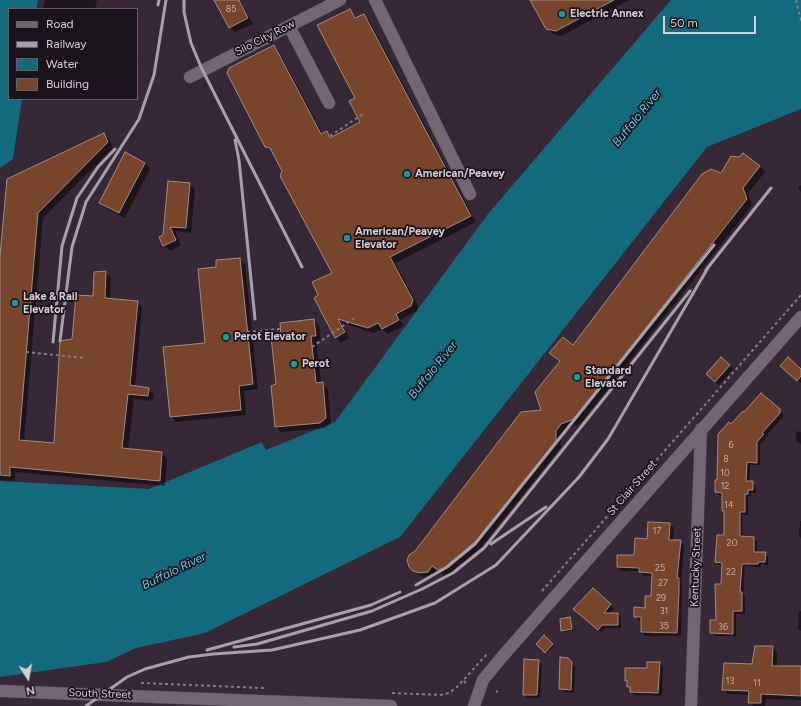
<!DOCTYPE html>
<html>
<head>
<meta charset="utf-8">
<style>
	body { margin:0 }
	#map { position:relative; width:801px; height:706px; overflow:hidden; background:#362836; font-family:Figtree,sans-serif }
	canvas { display:block }
	.legend { position:absolute; left:8px; top:8px; width:130px; height:92px; box-sizing:border-box; background:#19131a; border:1px solid #655e66; margin:0; padding:5px 7px; list-style:none; font-size:12px; color:#d7cfd7 }
	.legend li { display:flex; align-items:center; gap:8px; height:20px }
	.legend b { width:20px; border:1px solid #655e66 }
	.north { position:absolute; left:8px; top:658px; width:40px; height:40px; -webkit-text-stroke:3px #19131a; paint-order:stroke; rotate:169deg; font-size:11px; font-weight:700; line-height:16px; text-align:center; color:#d7cfd7 }
	.north::after { content:''; display:block; margin:auto; width:14px; height:18px; background:#d7cfd7; clip-path:polygon(50% 0,100% 100%,50% 72%,0 100%) }
	.scale { position:absolute; left:663px; top:16px; width:93px; height:18px; box-sizing:border-box; border:2px solid #d7cfd7; border-top:0; padding-left:5px; font-size:12px; line-height:14px; white-space:nowrap; color:#d7cfd7; -webkit-text-stroke:3px #19131a; paint-order:stroke }
</style>
</head>
<body>
<div id="map">
<canvas width="801" height="706"></canvas>
<ul class="legend">
<li><b style="height:5px;background:#746575"></b>Road</li>
<li><b style="height:5px;background:#a99fa9"></b>Railway</li>
<li><b style="height:11px;background:#146a7d"></b>Water</li>
<li><b style="height:11px;background:#78442b"></b>Building</li>
</ul>
<div class="north">N</div>
<div class="scale">50 m</div>
</div>
<script>
const g = document.querySelector('canvas').getContext('2d');
g.lineJoin = 'round';
function fill(path, color) {
  g.fillStyle = color;
  g.fill(path, 'evenodd');
}
function shape(rows) {
  const path = new Path2D();
  for (const r of rows) {
    path.moveTo(r[0], r[1]);
    for (let i = 2; i < r.length; i += 2) path.lineTo(r[i], r[i + 1]);
  }
  return path;
}
function trace(path, color, width, dash) {
  g.strokeStyle = color;
  g.lineWidth = width;
  g.lineCap = dash ? 'butt' : 'round';
  g.setLineDash(dash || []);
  g.stroke(path);
}
function drawText(font, color, halo, rows, align = 'center') {
  g.font = font + ' Figtree,sans-serif';
  g.lineWidth = 3.5;
  g.setLineDash([]);
  g.textBaseline = 'middle';
  g.strokeStyle = halo;
  g.fillStyle = color;
  for (const [text, x, y, turn = 0] of rows) {
    g.save();
    g.translate(x, y);
    g.rotate((+turn || 0) * Math.PI / 180);
    g.textAlign = isNaN(turn) ? turn : align;
    if (halo) g.strokeText(text, 0, 0);
    g.fillText(text, 0, 0);
    g.restore();
  }
}
fill(shape([
	[0,0,38,0,37,9,9,9,9,99,22,99,13,159,0,168],
	[671,0,801,0,801,109,707,147,400,537,205,633,136,648,106,662,0,677,0,481,149,489,262,442,266,450,335,422,488,214]
]), '#146a7d');
fill(shape([
	[45,0,97,0,95,9,43,9],
	[215,0,240,0,253,24,235,32,230,27],
	[531,0,629,0,561,36,553,34,547,28],
	[350,10,357,19,363,15,369,20,476,222,395,263,418,306,417,311,400,320,404,326,388,334,382,329,374,333,342,323,349,338,341,343,335,337,320,295,333,273,274,152,266,146,274,46,279,52,323,134,326,132,332,138,361,123,356,99],
	[137,56,139,58,137,66],
	[103,134,109,139,113,148,43,218,24,441,55,444,73,340,106,272,111,278,110,299,137,302,142,307,135,387,148,389,154,394,153,401,134,399,128,449,162,453,167,459,165,486,15,472,15,481,0,480,0,266,8,179],
	[145,163,150,169,125,218,105,208,100,202],
	[760,166,765,172,748,193,752,205,580,424,566,429,561,437,561,447,481,547,450,573,444,575,438,571,434,577,420,576,410,567,415,551,543,411,560,362,551,353,574,346,721,174],
	[189,184,195,189,191,233,175,231,181,245,170,251,164,246,160,237,164,235],
	[801,185,801,192,798,189],
	[239,259,245,264,258,389,244,391,246,415,176,422,171,417,164,348,206,343,217,268],
	[314,320,319,325,321,341,316,341,321,383,328,389,331,423,325,428,281,432,276,427,277,384,282,335],
	[721,358,733,369,719,385,710,378],
	[785,370,801,370,801,383],
	[779,410,783,414,783,417,765,437,766,438,760,445,760,465,750,465,750,482,756,486,756,493,751,493,751,497,748,496,748,515,742,514,743,537,754,538,757,541,757,553,765,553,768,557,768,565,761,564,761,567,745,566,743,595,745,596,745,614,736,614,736,636,715,636,711,633,711,621,717,621,723,565,719,565,716,562,725,536,723,496,719,495,716,492,731,425],
	[796,431,801,432,801,444,796,441],
	[800,521,801,521,801,538,799,536],
	[648,523,670,524,674,528,673,541,680,541,684,545,681,581,682,583,681,636,645,636,642,632,642,621,639,621,635,617,646,609,652,597,652,576,644,576,640,571,621,571,618,567,635,556,648,540],
	[593,590,614,608,609,614,618,614,621,617,621,628,605,628,602,632,577,613],
	[799,611,801,611,801,631,798,629],
	[570,618,573,630,564,632,562,630],
	[544,637,554,646,547,653,537,644],
	[773,647,777,652,777,667,801,667,801,700,766,699,765,706,753,706,749,702,749,695,728,694,723,689],
	[567,659,575,667,574,693,564,692,560,689],
	[538,661,542,664,540,698,527,698,524,694],
	[660,663,663,667,662,696,634,695,628,687,626,680]
]), '#0007');
const building = shape([
	[214,0,239,0,248,18,229,28,214,0],
	[530,0,614,0,556,31,546,29,530,0],
	[350,9,355,18,364,14,471,216,390,257,413,300,411,306,396,314,399,320,382,329,378,323,368,328,338,319,345,332,335,338,314,298,318,295,312,282,332,273,280,176,282,171,270,148,265,147,227,73,229,68,274,45,321,134,327,131,330,138,360,122,349,101,355,98,317,25,350,9],
	[104,133,108,142,38,213,19,440,54,443,60,341,72,339,76,295,93,296,94,272,106,271,105,298,138,301,130,385,149,388,148,396,128,394,122,448,162,452,160,481,10,467,10,476,0,475,0,255,7,179,104,133],
	[125,152,145,163,119,213,99,203,125,152],
	[743,153,760,166,743,188,747,199,653,319,574,419,561,424,556,431,556,441,476,541,444,568,438,570,432,566,428,572,420,573,413,571,409,567,407,560,409,555,415,551,521,412,541,410,535,392,560,361,549,353,563,337,573,345,702,174,711,169,721,173,731,156,739,157,743,153],
	[168,181,190,183,186,228,170,227,176,240,163,246,159,237,163,235,168,181],
	[240,258,253,384,239,386,241,410,170,417,163,347,205,343,198,269,216,267,216,260,240,258],
	[314,319,316,336,311,336,316,383,323,382,326,418,320,423,275,427,271,386,276,384,271,336,281,334,280,323,314,319],
	[721,357,730,365,715,382,706,374,721,357],
	[788,357,801,369,801,376,797,381,780,366,788,357],
	[761,393,780,409,780,413,762,433,764,434,757,442,757,463,747,462,746,481,753,481,753,490,748,490,748,494,745,494,745,512,740,512,740,536,754,537,754,552,766,552,765,562,758,562,758,564,742,564,740,592,742,592,742,611,733,611,733,634,710,633,710,620,716,620,715,584,721,584,722,563,715,562,717,535,724,535,724,511,722,511,722,493,715,492,715,480,717,480,718,434,729,422,731,424,743,411,744,412,761,393],
	[648,522,670,523,669,540,681,540,677,578,679,578,679,592,677,633,641,632,641,617,634,617,634,607,645,608,645,596,651,596,652,573,639,572,639,568,617,567,617,555,634,555,635,538,647,539,648,522],
	[593,588,611,604,604,613,618,613,618,625,602,625,598,630,573,609,593,588],
	[570,617,572,629,561,631,560,619,570,617],
	[544,635,553,644,545,653,536,644,544,635],
	[755,646,773,646,772,666,801,666,801,696,761,694,761,703,748,703,749,691,722,690,724,663,752,664,755,646],
	[560,657,568,658,572,662,571,690,559,689,560,657],
	[524,659,539,660,537,695,523,695,524,659],
	[647,662,660,662,658,693,630,692,630,687,627,687,627,680,625,681,625,668,647,668,647,662]
]);
fill(building, '#78442b');
trace(building, '#a28b81', 1);
const minor = shape([
	[375,0,470,194],
	[289,26,329,103],
	[190,77,340,0],
	[0,691,391,706],
	[474,706,483,680,501,658,801,317],
	[691,706,701,429]
]);
trace(minor, '#514651', 13);
trace(shape([
	[796,0,801,21],
	[330,136,363,114],
	[247,332,280,329],
	[312,347,356,317],
	[26,352,84,358],
	[542,591,801,295],
	[464,681,467,684],
	[141,683,264,688],
	[496,692,498,691],
	[392,693,440,695,449,693,457,687,487,654]
]), '#857a85', 2, [3, 3]);
trace(minor, '#746575', 12);
trace(shape([
	[184,0,184,12,191,43,201,67,302,267],
	[158,5,159,0],
	[235,140,239,160,255,319],
	[706,270,771,188],
	[60,341,72,247,86,202,139,119,154,75,166,0],
	[53,342,62,246,77,198,98,167,115,149],
	[491,544,546,507],
	[416,585,447,567,475,544,714,245],
	[234,647,257,644,372,611,422,589,453,573,484,548,690,291],
	[207,650,371,605,400,592],
	[86,706,127,677,145,669,189,657,213,654,272,650,360,630,435,603,496,565,579,477,608,439,709,266]
]), '#a99fa9', 3);
for (const [x, y, r, color] of [
	[562,14,4,"#0f9aa8"],
	[407,174,4,"#0f9aa8"],
	[347,238,4,"#0f9aa8"],
	[15,303,4,"#0f9aa8"],
	[226,337,4,"#0f9aa8"],
	[294,364,4,"#0f9aa8"],
	[577,377,4,"#0f9aa8"]
]) {
  const dot = new Path2D();
  dot.arc(x, y, r, 0, 2 * Math.PI);
  g.fillStyle = color;
  g.fill(dot);
  trace(dot, '#19131a', 1.5);
}
drawText('9px', '#bfacac', null, [
	["85",231,9],
	["6",731,445],
	["8",726,459],
	["10",725,473],
	["12",725,486],
	["14",729,505],
	["17",657,531],
	["20",732,543],
	["25",660,568],
	["22",731,572],
	["27",663,583],
	["29",661,598],
	["31",664,611],
	["35",664,626],
	["36",723,627],
	["13",730,681],
	["11",757,683]
]);
drawText('bold 11px', '#d7cfd7', '#19131a', [
	["Electric Annex",570,14],
	["American/Peavey",415,174],
	["American/Peavey",355,232],
	["Elevator",355,245],
	["Lake & Rail",23,297],
	["Elevator",23,310],
	["Perot Elevator",234,337],
	["Perot",302,364],
	["Standard",585,371],
	["Elevator",585,384]
], 'left');
drawText('11px', '#d7cfd7', '#19131a', [
	["Silo City Row",265,38,-27],
	["St Clair Street",632,488,-49],
	["Kentucky Street",696,567,-88],
	["South Street",100,694,2]
]);
drawText('italic 12px', '#5ed1ef', '#19131a', [
	["Buffalo River",637,118,-51],
	["Buffalo River",433,370,-51],
	["Buffalo River",174,571,-26]
]);
</script>
</body>
</html>
